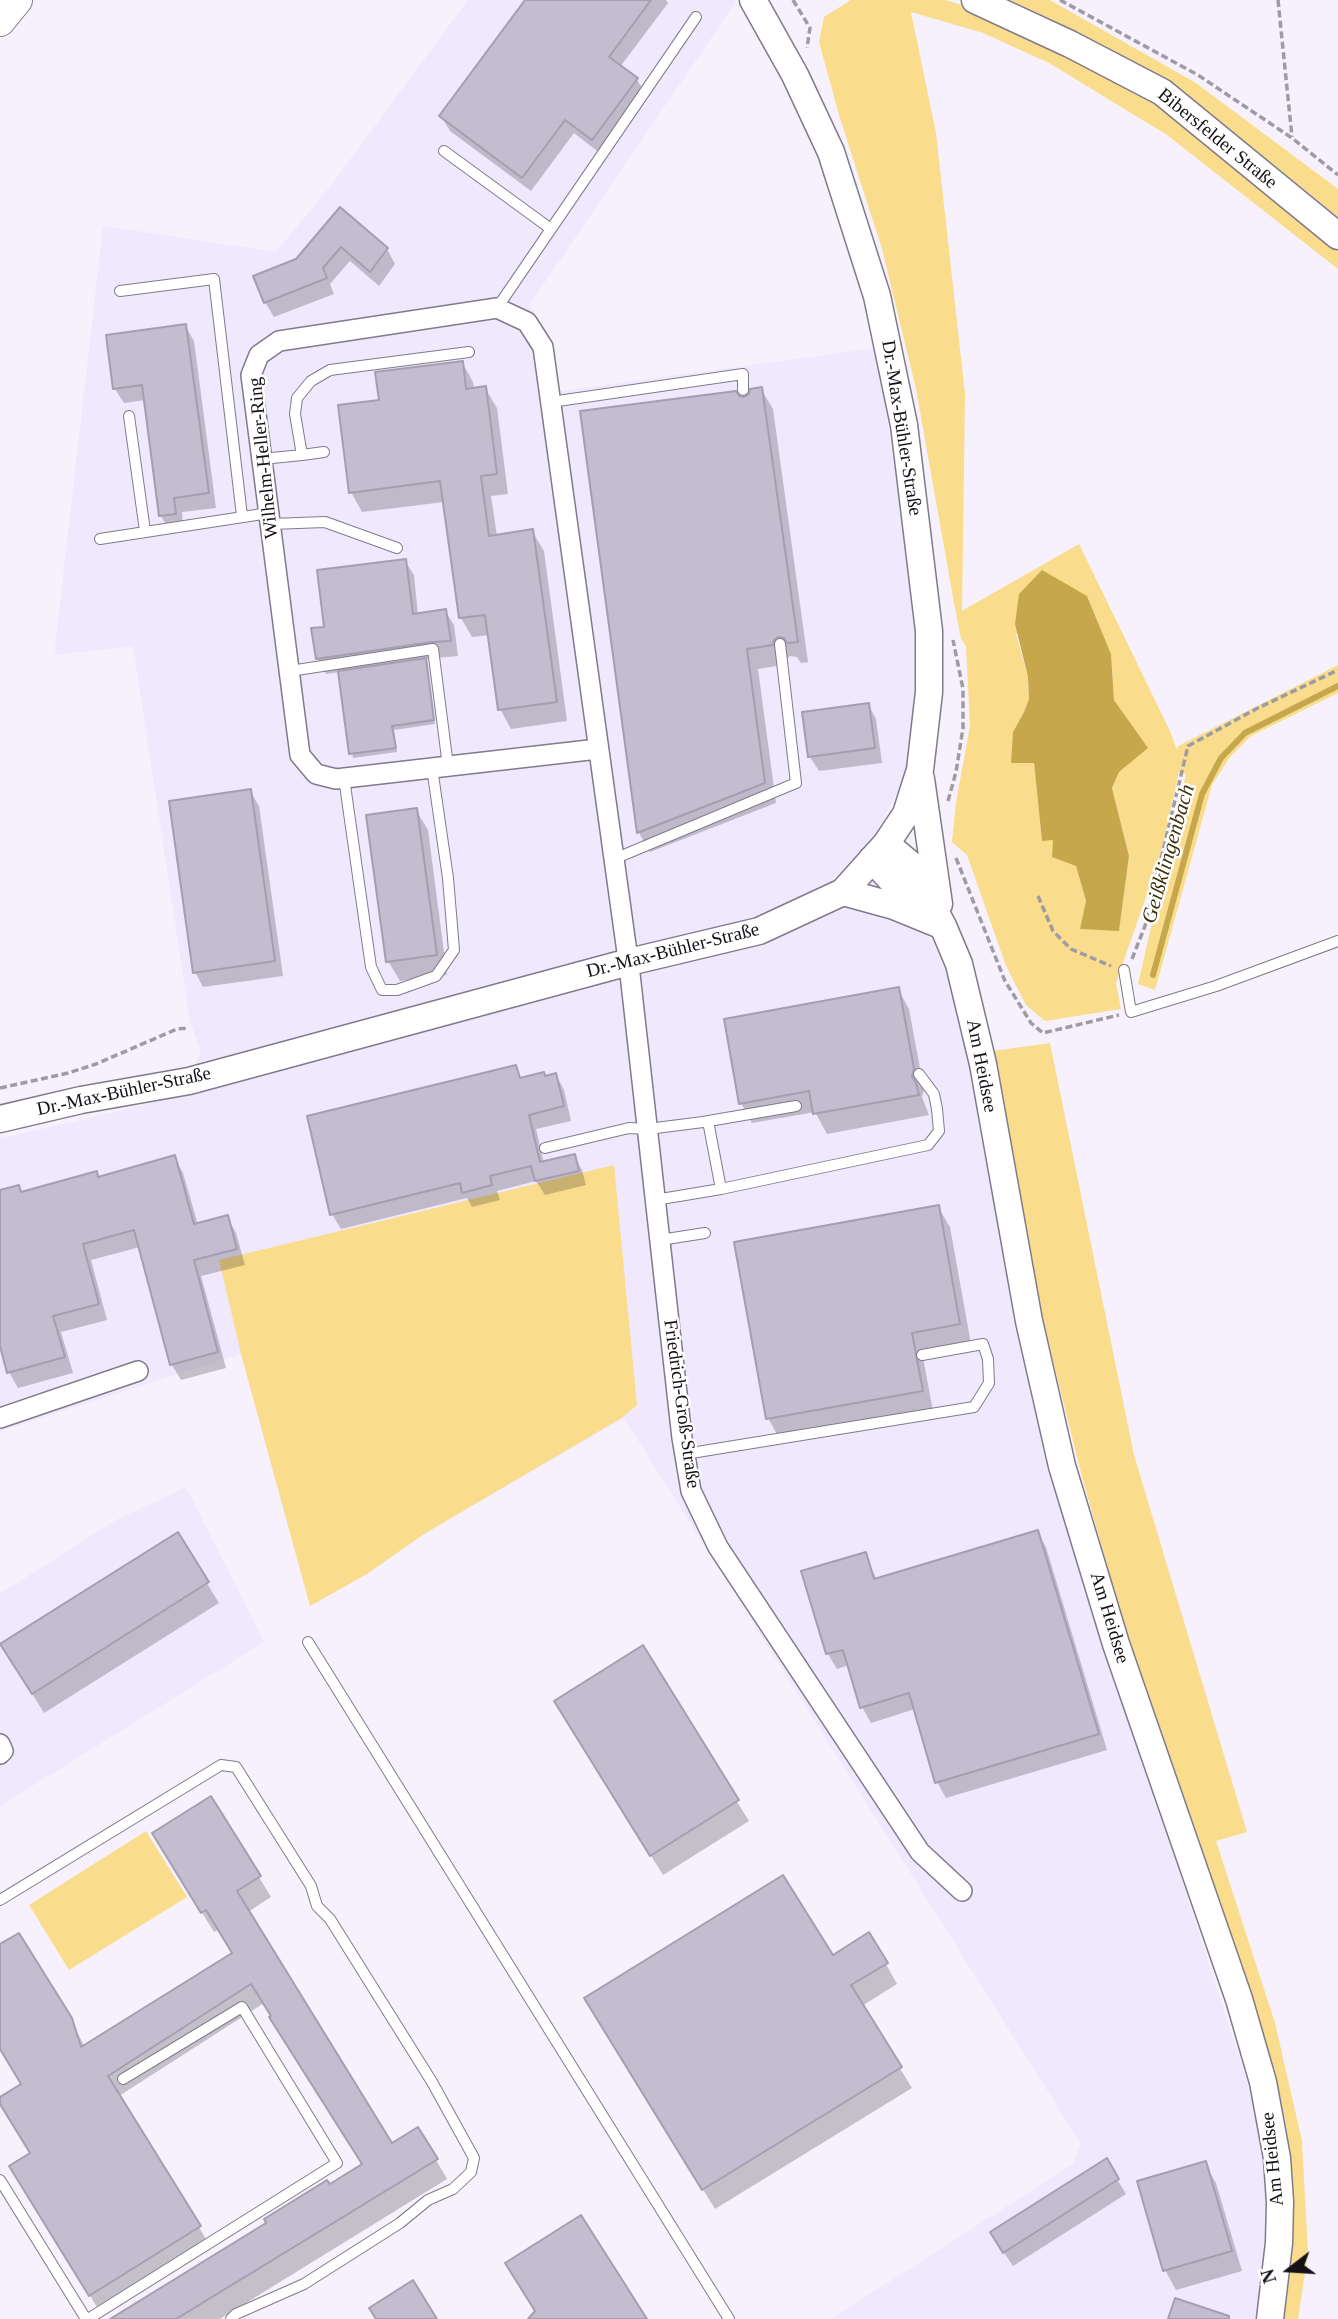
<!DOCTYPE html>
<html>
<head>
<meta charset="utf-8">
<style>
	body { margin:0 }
	#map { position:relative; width:1338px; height:2319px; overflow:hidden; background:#f6f1fc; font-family:"Times New Roman",serif }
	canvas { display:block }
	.north { position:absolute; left:1254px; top:2235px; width:70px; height:70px; -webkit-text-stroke:5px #fff; paint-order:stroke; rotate:253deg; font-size:19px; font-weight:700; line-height:28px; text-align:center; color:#131017 }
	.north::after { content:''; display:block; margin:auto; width:24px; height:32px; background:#131017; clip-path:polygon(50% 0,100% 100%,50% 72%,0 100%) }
</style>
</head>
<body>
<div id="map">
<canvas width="1338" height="2319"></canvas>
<div class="north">N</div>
</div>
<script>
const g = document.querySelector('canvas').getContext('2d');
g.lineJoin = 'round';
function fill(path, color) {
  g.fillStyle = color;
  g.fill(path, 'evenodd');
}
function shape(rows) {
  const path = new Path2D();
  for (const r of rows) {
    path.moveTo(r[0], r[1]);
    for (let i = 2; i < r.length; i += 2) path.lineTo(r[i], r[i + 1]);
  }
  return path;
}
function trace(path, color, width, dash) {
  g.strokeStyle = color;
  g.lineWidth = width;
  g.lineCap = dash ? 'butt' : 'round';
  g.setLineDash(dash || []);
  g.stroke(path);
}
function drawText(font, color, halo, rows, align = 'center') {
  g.font = font + ' "Times New Roman",serif';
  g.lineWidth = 5;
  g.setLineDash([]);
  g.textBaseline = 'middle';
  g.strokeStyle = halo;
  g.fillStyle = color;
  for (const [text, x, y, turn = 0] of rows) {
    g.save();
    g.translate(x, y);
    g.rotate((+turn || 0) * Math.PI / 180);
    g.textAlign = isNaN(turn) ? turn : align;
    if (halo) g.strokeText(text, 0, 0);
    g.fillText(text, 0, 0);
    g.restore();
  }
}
fill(shape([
	[468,0,734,0,735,3,530,304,549,341,559,391,877,348,915,611,919,688,909,769,874,838,882,849,877,909,932,939,954,992,1030,1375,1069,1531,1254,2103,1266,2186,1264,2273,1255,2319,831,2319,1073,2164,1081,2144,624,1418,424,1534,367,1574,310,1606,241,1354,0,1431,0,1139,180,1096,201,1051,190,1022,133,646,54,655,103,226,276,252,332,184],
	[186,1487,264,1642,0,1806,0,1594,116,1520]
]), '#f0e8fd');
fill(shape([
	[851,0,945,0,986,12,1082,60,1160,106,1338,248,1338,269,1167,135,1049,63,983,33,911,12,936,133,965,394,962,611,1079,544,1170,731,1177,750,1178,746,1338,665,1338,693,1251,736,1230,757,1212,785,1155,990,1138,984,1186,774,1179,772,1160,857,1116,983,1121,1009,1045,1021,1026,1005,1006,966,967,855,952,842,956,802,970,726,966,646,961,639,954,603,916,389,882,249,839,115,819,42,824,17],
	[1087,596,1111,654,1114,700,1147,748,1119,772,1112,788,1129,856,1119,930,1081,929,1086,901,1076,866,1053,840,1042,840,1034,763,1012,763,1013,732,1024,712,1029,699,1028,677,1016,634],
	[1010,0,1050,0,1196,83,1338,189,1338,217,1284,173,1145,71,1083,35],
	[1050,1043,1134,1455,1247,1832,1216,1841,1275,2023,1302,2141,1308,2253,1298,2319,1282,2319,1288,2281,1293,2199,1287,2130,1275,2071,1197,1846,1120,1610,1082,1477,1048,1341,1020,1216,993,1051],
	[614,1165,637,1405,623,1417,424,1534,367,1574,310,1606,241,1354,219,1260],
	[146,1831,187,1897,69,1970,29,1905]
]), '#fadd8c');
fill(shape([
	[1042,570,1087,596,1111,654,1114,700,1148,748,1119,772,1112,788,1129,856,1119,931,1080,929,1086,901,1076,866,1052,857,1053,840,1042,841,1034,763,1011,763,1013,732,1024,712,1029,699,1028,677,1015,624,1019,594]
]), '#c6a74c');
fill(shape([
	[528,0,666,0,668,3,620,67,637,80,646,94,601,154,574,133,531,191,450,131,441,116],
	[340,209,387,249,395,264,379,286,350,261,330,284,334,294,274,317,265,302],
	[185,326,194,341,216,508,182,512,183,529,169,530,161,516,145,400,124,403,115,389],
	[462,362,473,382,474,389,485,388,497,408,508,494,491,496,497,536,532,531,544,551,567,721,511,729,500,709,490,635,472,637,461,618,444,502,362,512,351,492,381,401],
	[761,389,773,409,808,662,801,663,797,657,790,656,784,661,783,665,758,669,776,803,650,852,639,833,582,413,738,398,744,399],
	[405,561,414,575,418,615,445,611,454,625,458,656,425,659,427,664,435,724,394,730,397,752,353,758,340,672,326,674,318,659,313,630,326,628],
	[868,704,876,719,882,763,819,771,810,757],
	[250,791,259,806,283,976,203,987,195,972],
	[416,810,428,830,447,975,400,981,388,961],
	[898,989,909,1009,924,1090,922,1097,929,1115,827,1134,815,1112,752,1123,741,1103],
	[515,1068,522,1079,556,1075,564,1090,571,1121,536,1129,544,1163,574,1156,582,1170,586,1185,545,1195,536,1181,497,1191,500,1200,472,1207,467,1198,341,1229,332,1214],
	[174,1157,183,1173,198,1225,227,1217,236,1233,245,1265,201,1276,226,1368,181,1380,172,1365,140,1247,91,1260,107,1320,61,1332,73,1373,18,1388,9,1372,0,1339,0,1192,21,1193,96,1173,99,1178],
	[938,1207,950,1227,971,1344,922,1352,933,1411,779,1438,768,1418],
	[1037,1532,1046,1547,1107,1750,946,1798,937,1782,915,1709,871,1723,862,1707,849,1665,837,1669,828,1654,803,1572,865,1554,877,1580],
	[177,1535,219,1603,44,1713,14,1665],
	[642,1648,749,1821,663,1875,567,1721],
	[211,1798,271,1897,248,1912,392,2146,436,2160,447,2179,220,2319,113,2319,364,2165,264,2003,119,2096,211,2247,102,2315,22,2186,32,2154,0,2100,23,2084,0,2047,0,1946,70,2019,85,2047,234,1954,219,1929,214,1932,165,1853],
	[832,1957,886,1964,897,1984,862,2006,912,2088,715,2209,598,2019],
	[1106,2161,1126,2194,1013,2266,1001,2248],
	[1205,2164,1216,2183,1242,2271,1176,2290,1165,2270]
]), '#0003');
trace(shape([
	[1153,975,1202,794,1221,758,1245,733,1338,686]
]), '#c6a74c', 6);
const building = shape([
	[525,0,651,0,609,57,638,78,592,140,565,120,522,178,439,116,525,0],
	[340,207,388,248,370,272,341,247,323,268,327,278,264,303,253,276,296,259,340,207],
	[186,324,209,493,174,498,176,514,159,516,142,385,113,389,106,335,186,324],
	[463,361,466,389,486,386,497,474,481,476,489,536,533,529,557,702,498,710,485,615,459,618,440,481,349,493,338,405,379,400,375,372,463,361],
	[762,387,798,642,787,643,784,638,778,637,774,640,773,645,747,649,765,783,637,833,580,411,736,391,739,396,744,397,749,394,750,389,762,387],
	[406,559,413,614,446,609,451,641,432,642,316,659,311,628,324,627,317,570,406,559],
	[426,658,434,720,392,726,396,748,349,754,338,671,426,658],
	[869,703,875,748,808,757,802,712,869,703],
	[251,789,275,961,193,973,169,801,251,789],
	[417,808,437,955,386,962,366,815,417,808],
	[899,987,914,1069,912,1076,916,1083,919,1095,813,1114,809,1091,739,1104,724,1019,899,987],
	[516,1065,520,1078,544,1072,545,1076,556,1073,564,1106,529,1115,540,1162,575,1154,579,1171,535,1181,531,1166,490,1176,492,1185,462,1193,460,1183,330,1215,307,1116,516,1065],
	[175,1155,194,1224,228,1215,237,1249,194,1260,218,1352,170,1365,134,1230,83,1244,99,1304,53,1316,65,1357,7,1373,0,1346,0,1190,19,1185,21,1192,97,1171,98,1177,175,1155],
	[939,1205,960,1324,912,1333,923,1391,766,1419,734,1242,939,1205],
	[1038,1530,1099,1734,935,1783,909,1693,860,1708,843,1650,826,1654,801,1571,866,1552,874,1579,1038,1530],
	[178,1532,209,1582,32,1694,0,1644,178,1532],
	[643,1645,739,1800,650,1856,554,1701,643,1645],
	[211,1796,261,1876,237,1891,392,2143,418,2127,438,2159,176,2319,110,2319,266,2223,264,2219,327,2180,330,2184,362,2164,269,2017,271,2016,251,1984,108,2076,201,2226,89,2296,9,2166,30,2153,0,2104,0,2097,21,2084,0,2049,0,1944,19,1933,72,2018,81,2047,232,1953,206,1910,201,1913,152,1833,211,1796],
	[783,1875,833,1955,869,1932,888,1963,851,1985,902,2067,702,2190,584,1998,783,1875],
	[1107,2158,1119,2179,1003,2253,990,2232,1107,2158],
	[1206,2161,1232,2251,1163,2271,1137,2181,1206,2161],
	[581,2215,647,2319,528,2319,535,2311,505,2263,581,2215],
	[413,2280,437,2319,376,2319,369,2308,413,2280],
	[1175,2298,1229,2316,1229,2319,1168,2319,1175,2298]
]);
fill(building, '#c4bdcf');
trace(building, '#a59eb0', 2);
const lane = shape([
	[444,151,551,229],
	[120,291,214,279,242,516],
	[497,308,696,17],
	[551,402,743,374,743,390],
	[129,416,145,531],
	[302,455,324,452],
	[262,459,302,455,295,414,297,398,311,381,330,370,469,352],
	[271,524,325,522,397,548],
	[100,539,269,513],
	[290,671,433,649,448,766],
	[344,778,371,967,382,990,397,990,436,976,454,950,448,878,432,768],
	[614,859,796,783,780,644],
	[1124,970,1131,1012,1216,986,1338,941],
	[545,1148,629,1128,648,1129,703,1122,796,1106],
	[721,1189,928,1145,939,1131,937,1109,934,1094,919,1074],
	[655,1200,721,1189,708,1121],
	[660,1240,705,1233],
	[685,1454,974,1407,989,1383,988,1359,983,1344,922,1355],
	[308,1642,729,2319],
	[0,1900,221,1765,236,1767,311,1886,317,1906,330,1919,432,2082,474,2158,471,2172,453,2189,428,2200,400,2223,304,2284,236,2314,231,2319],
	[0,2180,86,2319],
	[88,2319,337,2163,242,2007,123,2079]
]);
const street = shape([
	[598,749,336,779,316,774,300,755,251,375,259,355,279,341,497,308,527,322,543,347,630,974,682,1438,691,1491,718,1547,920,1852,962,1891],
	[0,1418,138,1371],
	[0,1744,3,1751,0,1754]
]);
const secondary = shape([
	[975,0,1070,44,1162,92,1338,236],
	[921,779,939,904],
	[886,844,910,864,943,926,959,964,983,1064,1029,1321,1062,1466,1116,1644,1239,1999,1263,2082,1277,2158,1280,2202,1279,2243,1270,2319],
	[872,859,894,883,930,910],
	[843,892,894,906,943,926],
	[0,1119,81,1100,189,1081,629,962,759,931,843,892,886,844,906,814,920,770,929,692,929,631,904,425,877,296,831,152,795,75,753,0]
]);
const primary = shape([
	[0,21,17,0]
]);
trace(lane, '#817a8b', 12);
trace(street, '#817a8b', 22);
trace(secondary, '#817a8b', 29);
trace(primary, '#817a8b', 32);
trace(shape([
	[793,0,810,28,807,48],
	[1060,0,1198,75,1292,138,1338,175],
	[1278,0,1292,137],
	[948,801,956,772,963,728,963,689,953,640],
	[956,858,1005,981,1031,1023,1043,1033,1119,1015],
	[1038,896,1053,931,1071,949,1111,966],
	[1132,959,1145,926,1188,746,1256,709,1338,670],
	[0,1088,68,1073,96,1064,177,1029,188,1028]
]), '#9f9ba4', 3.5, [7, 3.5]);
trace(lane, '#fff', 10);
trace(street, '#fff', 19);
trace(secondary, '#fff', 26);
trace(primary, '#fff', 30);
drawText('19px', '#131017', '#fff', [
	["Bibersfelder Straße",1217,139,39],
	["Dr.-Max-Bühler-Straße",901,428,81],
	["Wilhelm-Heller-Ring",264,458,-96],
	["Dr.-Max-Bühler-Straße",673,951,-14],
	["Am Heidsee",981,1066,79],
	["Dr.-Max-Bühler-Straße",124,1092,-12],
	["Friedrich-Groß-Straße",681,1404,82],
	["Am Heidsee",1109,1618,73],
	["Am Heidsee",1273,2159,-96]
]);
drawText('italic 21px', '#3d3007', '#fff', [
	["Geißklingenbach",1169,854,-74]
]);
</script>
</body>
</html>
